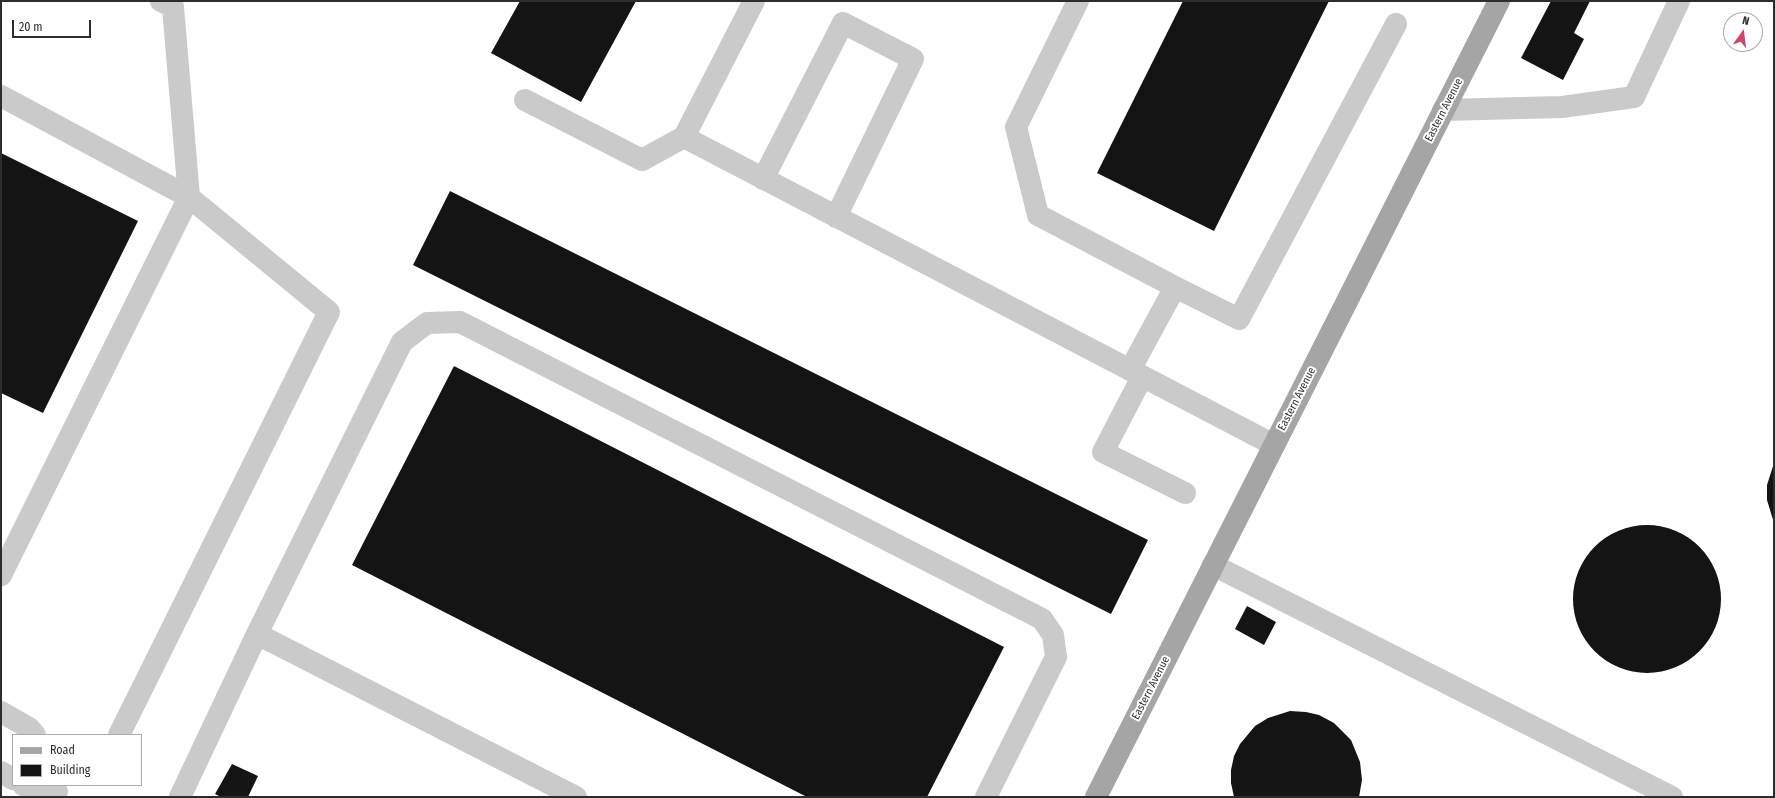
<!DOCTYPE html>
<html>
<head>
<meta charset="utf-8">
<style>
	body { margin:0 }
	#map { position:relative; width:1775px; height:798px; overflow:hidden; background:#fff; font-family:"Fira Sans Condensed",sans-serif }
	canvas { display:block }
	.frame { position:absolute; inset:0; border:2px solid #2d2d2d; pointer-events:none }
	.legend { position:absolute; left:12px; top:734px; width:130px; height:52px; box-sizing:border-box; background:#fff; border:1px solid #ababab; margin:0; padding:5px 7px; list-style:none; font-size:12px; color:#2d2d2d }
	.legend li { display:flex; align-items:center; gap:8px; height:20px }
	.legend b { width:20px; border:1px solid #ababab }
	.north { position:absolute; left:1723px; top:12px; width:40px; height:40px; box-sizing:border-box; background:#fff; border:1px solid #ababab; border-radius:50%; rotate:14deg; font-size:11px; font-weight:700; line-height:16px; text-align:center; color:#2d2d2d }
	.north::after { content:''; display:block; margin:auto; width:14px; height:18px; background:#cf4469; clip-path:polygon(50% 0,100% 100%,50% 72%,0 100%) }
	.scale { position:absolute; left:12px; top:20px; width:79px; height:18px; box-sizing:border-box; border:2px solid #2d2d2d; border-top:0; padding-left:5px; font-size:12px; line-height:14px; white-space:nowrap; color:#2d2d2d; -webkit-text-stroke:3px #fff; paint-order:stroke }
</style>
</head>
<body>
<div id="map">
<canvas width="1775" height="798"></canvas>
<div class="frame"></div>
<ul class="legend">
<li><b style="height:5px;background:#a5a5a5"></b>Road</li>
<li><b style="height:11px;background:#141414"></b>Building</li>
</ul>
<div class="north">N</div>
<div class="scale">20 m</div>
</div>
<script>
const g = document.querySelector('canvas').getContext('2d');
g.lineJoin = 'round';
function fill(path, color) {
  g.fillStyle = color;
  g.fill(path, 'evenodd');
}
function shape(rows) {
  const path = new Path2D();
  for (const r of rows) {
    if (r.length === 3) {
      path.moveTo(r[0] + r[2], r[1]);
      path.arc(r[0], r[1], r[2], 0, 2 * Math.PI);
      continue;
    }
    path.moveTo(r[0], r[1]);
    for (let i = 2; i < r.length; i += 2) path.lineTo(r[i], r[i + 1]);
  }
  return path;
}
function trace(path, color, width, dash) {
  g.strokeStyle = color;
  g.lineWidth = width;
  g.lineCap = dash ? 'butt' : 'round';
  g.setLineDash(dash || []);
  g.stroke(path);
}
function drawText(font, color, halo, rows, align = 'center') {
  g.font = font + ' "Fira Sans Condensed",sans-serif';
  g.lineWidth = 4;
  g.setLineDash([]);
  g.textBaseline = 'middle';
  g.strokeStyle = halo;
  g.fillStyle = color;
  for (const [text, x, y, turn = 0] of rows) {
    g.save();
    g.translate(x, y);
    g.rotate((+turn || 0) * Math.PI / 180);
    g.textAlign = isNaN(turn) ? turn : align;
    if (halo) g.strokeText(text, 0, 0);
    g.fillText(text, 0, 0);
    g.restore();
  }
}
fill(shape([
	[520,1,636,1,581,102,491,53],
	[1183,1,1329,1,1214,231,1097,173],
	[1551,1,1590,1,1574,33,1584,39,1563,80,1521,58],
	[1,153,138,221,43,413,1,393],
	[450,191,1148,540,1111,614,413,265],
	[454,366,1004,647,927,797,807,797,352,565],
	[1774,463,1774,523,1767,500,1767,485],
	[1647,599,74],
	[1247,606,1276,622,1264,645,1235,629],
	[1290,711,1306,712,1319,715,1334,723,1351,740,1360,762,1362,780,1359,797,1234,797,1231,783,1231,770,1234,756,1240,744,1255,726,1268,718],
	[232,764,258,776,248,797,221,797,215,794]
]), '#141414');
trace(shape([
	[754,1,684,137,1274,445],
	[1078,1,1016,127,1038,215,1175,287],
	[1,96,189,197,1,575],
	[525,100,642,160,684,137],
	[1443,110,1562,107,1634,97,1679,1],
	[763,179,843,23,913,59,836,217],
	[1130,370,1175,287,1239,319,1396,24],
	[1142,377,1103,452,1185,493],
	[1213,565,1672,797],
	[257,634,576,797],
	[1,712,29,728,35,735],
	[119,735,329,312,189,197,173,7,161,1],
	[1,772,13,779],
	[23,785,43,793,57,792],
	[180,797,257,634,402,342,427,323,460,322,1042,619,1053,635,1056,657,986,797]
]), '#cacaca', 22);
trace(shape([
	[1096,797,1499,1]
]), '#a5a5a5', 22);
drawText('11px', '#2d2d2d', '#fff', [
	["Eastern Avenue",1444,110,-63],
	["Eastern Avenue",1297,399,-63],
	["Eastern Avenue",1151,688,-63]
]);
</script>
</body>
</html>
